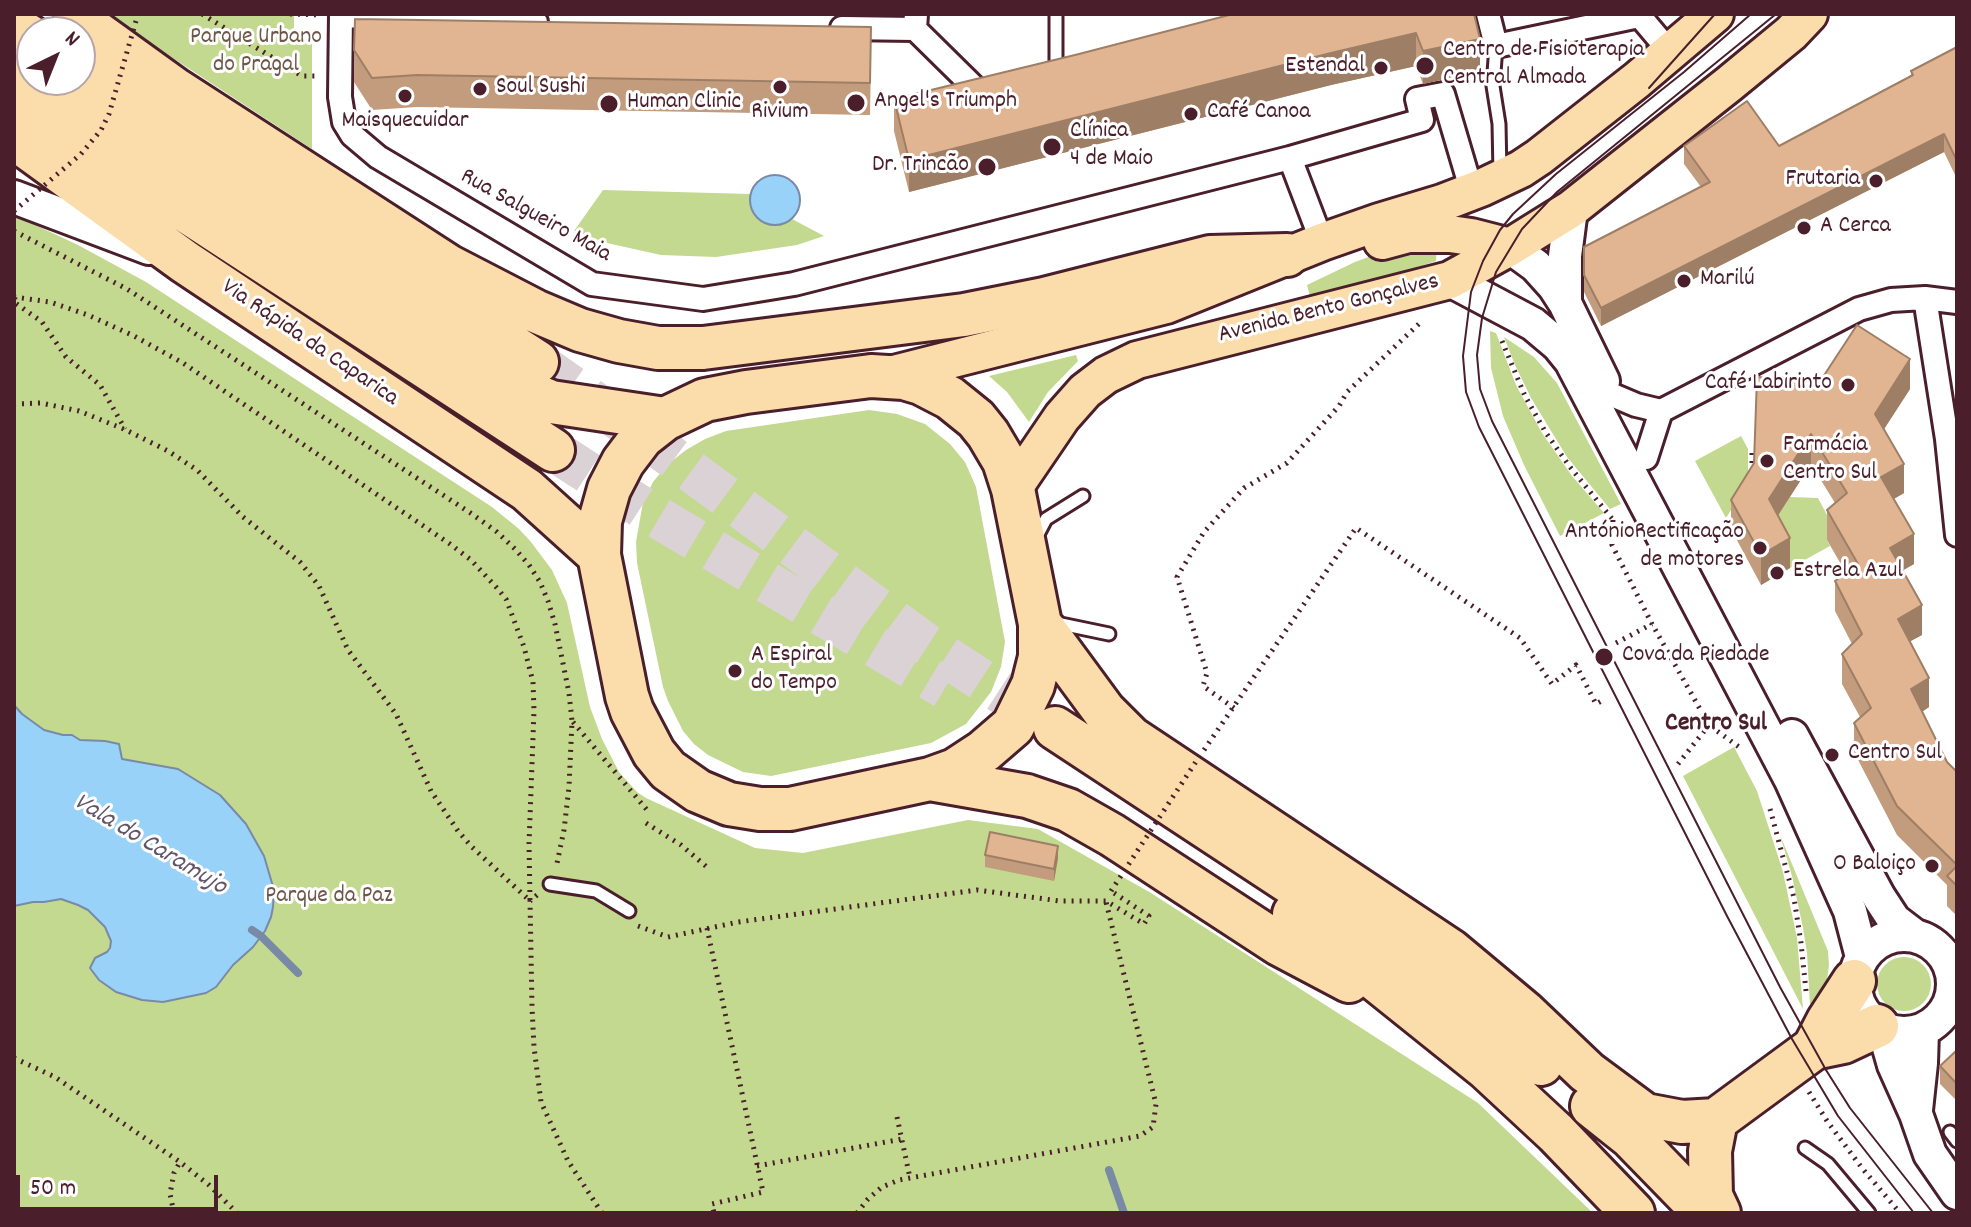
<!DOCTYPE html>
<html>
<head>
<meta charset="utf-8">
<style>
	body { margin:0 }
	#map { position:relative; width:1971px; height:1227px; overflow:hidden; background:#fff; font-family:Dekko,sans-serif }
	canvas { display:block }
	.frame { position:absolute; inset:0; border:16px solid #4a1f2b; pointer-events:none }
	.north { position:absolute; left:16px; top:16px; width:80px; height:80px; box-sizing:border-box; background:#fff; border:2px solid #b7a5aa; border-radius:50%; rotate:43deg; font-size:22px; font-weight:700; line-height:32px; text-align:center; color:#4a1f2b }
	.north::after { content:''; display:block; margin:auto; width:28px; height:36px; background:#4a1f2b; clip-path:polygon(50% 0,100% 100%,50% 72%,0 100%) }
	.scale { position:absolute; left:16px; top:1175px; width:202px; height:36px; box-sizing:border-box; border:4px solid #4a1f2b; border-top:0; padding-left:10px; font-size:24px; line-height:28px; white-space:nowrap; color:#4a1f2b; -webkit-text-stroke:6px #fff; paint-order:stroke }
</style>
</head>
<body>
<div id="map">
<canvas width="1971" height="1227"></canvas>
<div class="frame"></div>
<div class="north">N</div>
<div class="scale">50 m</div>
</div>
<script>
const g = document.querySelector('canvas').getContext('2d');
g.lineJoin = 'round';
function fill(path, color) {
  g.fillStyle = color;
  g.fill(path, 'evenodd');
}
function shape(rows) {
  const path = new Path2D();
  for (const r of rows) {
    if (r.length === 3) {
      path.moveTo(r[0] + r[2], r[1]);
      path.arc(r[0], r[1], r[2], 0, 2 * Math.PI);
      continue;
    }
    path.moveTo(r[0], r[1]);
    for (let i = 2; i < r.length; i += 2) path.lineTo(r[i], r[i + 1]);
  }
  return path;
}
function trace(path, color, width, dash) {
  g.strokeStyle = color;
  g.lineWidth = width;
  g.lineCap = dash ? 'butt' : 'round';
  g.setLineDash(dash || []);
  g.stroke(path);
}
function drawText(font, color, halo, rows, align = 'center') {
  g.font = font + ' Dekko,sans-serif';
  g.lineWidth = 6;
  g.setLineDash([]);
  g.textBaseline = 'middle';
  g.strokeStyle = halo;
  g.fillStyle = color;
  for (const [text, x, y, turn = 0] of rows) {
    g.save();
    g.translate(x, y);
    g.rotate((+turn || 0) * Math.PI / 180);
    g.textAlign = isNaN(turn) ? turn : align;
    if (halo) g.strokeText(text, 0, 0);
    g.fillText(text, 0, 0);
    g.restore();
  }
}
fill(shape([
	[111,14,294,14,294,40,312,40,312,149,159,49],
	[603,190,750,194,750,204,785,224,792,219,824,236,797,245,716,257,661,255,607,243,574,231],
	[14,215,78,245,146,282,492,507,519,529,531,542,552,570,567,603,590,707,602,739,619,772,637,792,646,798,755,848,803,853,968,820,1038,829,1151,893,1478,1103,1593,1213,14,1213],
	[1437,244,1436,261,1403,272,1310,296,1307,285,1355,262,1382,252],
	[1490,331,1496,333,1516,385,1542,433,1572,476,1604,513,1560,536,1524,465,1503,416,1491,368],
	[1504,337,1534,357,1557,383,1621,504,1610,509,1567,457,1531,398,1515,365],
	[1076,355,1078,361,1048,392,1029,422,1007,392,989,376],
	[869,410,897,414,925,424,950,444,965,462,976,487,1005,642,1001,667,991,692,966,724,931,743,771,776,743,772,708,755,694,744,683,731,668,701,663,687,637,563,636,542,643,502,653,482,668,464,686,450,705,439,726,431],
	[1741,436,1748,449,1748,483,1726,518,1695,461],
	[1790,497,1818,498,1836,532,1827,540,1830,546,1790,568,1769,529],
	[1734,747,1757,791,1783,872,1797,938,1803,1009,1683,776],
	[1780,835,1828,951,1829,965,1827,980,1819,997,1810,1005,1807,953,1803,928,1792,876],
	[1904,984,27]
]), '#c2d98f');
const water = shape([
	[775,200,25],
	[14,705,22,714,44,730,63,735,72,735,80,740,105,741,119,744,122,759,178,769,220,795,246,824,264,856,274,890,273,907,271,917,265,931,253,947,233,965,216,987,206,993,163,1002,142,1000,116,992,99,980,90,968,95,958,107,952,110,948,111,941,105,927,88,910,78,905,61,899,44,902,33,902,14,906,14,705]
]);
fill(water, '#98d2f8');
trace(water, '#798aa6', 2);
trace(shape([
	[252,930,261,936,298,973],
	[1109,1170,1124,1213]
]), '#798aa6', 8);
trace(shape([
	[537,362,665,452,926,644,1051,725],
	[553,450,652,514,945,688]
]), '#dbd2d5', 42, [42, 21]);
const lane = shape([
	[1496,46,1493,86,1499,124,1500,173],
	[1056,73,1056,14],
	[1035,540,1046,519,1083,496],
	[1056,621,1061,624,1109,634],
	[550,884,596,891,629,911],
	[1950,1132,1957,1141],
	[1805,1148,1828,1164,1869,1213]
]);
const street = shape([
	[341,14,340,97,344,122,352,135,378,157,592,284,703,299,794,284,1290,158,1422,120,1417,99,1443,94,1472,192],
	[1488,14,1496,46,1639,16],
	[1638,14,1670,52],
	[341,16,536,22],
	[842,28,915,29,916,14],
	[915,29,983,96,990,94],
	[1290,158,1322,242],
	[1925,298,1947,439,1957,446],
	[1610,394,1636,405,1661,411,1859,309,1891,300,1925,298,1957,302],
	[1947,439,1957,535],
	[1646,458,1661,411]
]);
const secondary = shape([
	[14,197,149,248],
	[1510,247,1536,266,1554,286,1565,303,1603,381],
	[1450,280,1533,324,1558,345,1571,361,1791,780,1850,911,1862,957],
	[1565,303,1565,256,1571,209],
	[1792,736,1879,897,1894,920,1915,936],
	[1904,984,49],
	[1884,1030,1894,1065,1916,1114,1930,1154,1957,1193],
	[1916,1110,1921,1063,1922,1031]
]);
const primary = shape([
	[1382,241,1408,234,1450,234,1471,237,1510,247],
	[886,376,1166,305,1322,242,1379,222,1442,203,1481,188,1521,169,1539,157,1637,80,1715,14],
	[1013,489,1062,417,1085,391,1106,375,1137,360,1450,280,1510,247,1571,209,1729,84,1791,33,1809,14]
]);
const highway = shape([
	[76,14,90,28,176,90,448,266,471,283],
	[14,27,32,38],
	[14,60,32,72],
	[80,67,537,362],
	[44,80,517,388,551,402,665,419],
	[14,99,553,450],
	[14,138,185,262,527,490,599,555],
	[448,266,535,311,580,330,619,341,658,348,703,348,964,315,1044,299,1210,257,1287,255],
	[871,376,904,378,921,383,950,398,976,419,988,434,1004,461,1013,489,1040,624,1040,657,1033,685,1013,726,984,751,955,770,930,779,790,809,760,809,729,804,698,791,668,770,654,753,632,711,627,696,599,555,600,521,609,489,623,462,642,437,665,419,705,400,746,392,871,376],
	[1040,624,1104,711,1131,738,1451,951,1524,1012,1587,1072,1645,1115,1682,1122,1716,1120,1814,1048,1843,1042,1877,1026],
	[1055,728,1385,945,1506,1035,1541,1064],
	[930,779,1027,796,1068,810,1112,835,1279,944,1349,981],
	[1294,914,1486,1068,1556,1133,1633,1213],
	[1814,1048,1828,1021,1854,981],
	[1592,1106,1631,1137,1705,1213],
	[1716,1120,1710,1151,1711,1196,1719,1213]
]);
trace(lane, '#4a1f2b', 17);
trace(street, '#4a1f2b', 28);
trace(secondary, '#4a1f2b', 38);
trace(primary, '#4a1f2b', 42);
trace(highway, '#4a1f2b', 48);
trace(shape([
	[202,14,302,76,320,76],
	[290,14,320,15],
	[14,231,127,289,472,514,497,532,515,549,529,565,540,582,548,601,555,624,569,693,572,721,569,787,564,830,556,868],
	[14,297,50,302,88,315,134,336,183,363,450,544,471,560,497,588,506,599,524,647,533,682,534,711,529,844,530,900],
	[15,297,14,302,42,322,66,357,100,385,125,429],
	[1502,341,1525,396,1546,433,1570,467,1613,520,1615,519],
	[14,404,41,403,79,411,126,430,168,451,197,470,243,517,300,562,319,586,348,650,396,714,431,791,458,831,472,847,529,900],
	[1752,471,1752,450],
	[1613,520,1612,545,1652,624,1709,725,1739,747],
	[1616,643,1652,624],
	[1234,708,1203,686,1207,673,1177,577,1204,532,1244,488,1287,463,1339,406,1347,392,1423,320],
	[573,722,647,810],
	[1204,750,1356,528,1520,638,1552,684,1576,665,1596,704,1605,699],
	[1678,764,1709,725,1729,717],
	[1770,809,1794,898,1801,943,1806,991],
	[646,823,681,845,708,868],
	[537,895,530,901,532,1007,534,1047,541,1102,568,1161,602,1213],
	[638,926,668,937,738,922,977,890,1060,901,1106,901,1144,924,1149,916,1111,891],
	[707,928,763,1192,712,1204,714,1213],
	[14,1058,55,1077,180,1162,209,1185,237,1213],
	[1809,1092,1827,1121,1862,1168,1900,1213],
	[897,1117,910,1178],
	[757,1166,902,1139],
	[174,1213,170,1194,174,1173,180,1162],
	[857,1213,868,1199,882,1187,899,1180,1140,1136,1153,1127,1156,1104,1106,902]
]), '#4a1f2b', 5, [2, 6]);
trace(lane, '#fff', 11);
trace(street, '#fff', 22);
trace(secondary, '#fff', 32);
trace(primary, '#fbddab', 36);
trace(highway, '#fbddab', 42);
trace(shape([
	[1751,14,1684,72,1556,174,1513,214,1500,230,1483,261,1471,292,1463,356,1466,392,1479,427,1727,916,1792,1039,1838,1116,1914,1213],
	[1776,14,1557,192,1522,229,1496,272,1482,318,1477,355,1480,389,1492,421,1780,987,1826,1070,1850,1108,1933,1213],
	[1649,88,1715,14]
]), '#4a1f2b', 2);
trace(shape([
	[14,211,81,154,101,130,109,114,138,14],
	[1111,891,1203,751]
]), '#4a1f2b', 5, [2, 6]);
fill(shape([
	[1474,14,1480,71,1423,84,1416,66,1331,85,909,192,894,131,894,99,1079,54],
	[355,19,871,59,870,115,417,107,372,110,354,82],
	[1957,47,1957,179,1944,152,1601,326,1584,292,1584,247,1701,187,1684,164,1684,146,1779,146,1911,76,1911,71],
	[1757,377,1910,389,1884,429,1904,493,1894,499,1914,564,1902,570,1922,635,1910,641,1929,707,1922,712,1947,762,1957,772,1957,916,1947,906,1947,885,1897,835,1854,752,1854,723,1860,717,1842,684,1842,654,1852,644,1835,611,1835,581,1846,573,1827,540,1827,510,1835,503,1811,464,1778,516,1790,568,1761,585,1731,529,1731,500,1754,463],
	[985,855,1058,858,1054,881,985,867],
	[1957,1050,1957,1101,1940,1084,1940,1066]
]), '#c29c7d');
fill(shape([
	[1416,33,1416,66,1331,85,909,192,909,160,1331,53],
	[1480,39,1480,71,1423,84,1423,51],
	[1944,134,1944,152,1601,326,1601,308],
	[1910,359,1910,389,1875,443,1875,414],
	[1811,434,1811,464,1769,529,1769,499],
	[1904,464,1904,493,1881,506,1881,477],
	[1914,534,1914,564,1890,578,1890,548],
	[1790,538,1790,568,1761,585,1761,555],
	[1922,605,1922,635,1898,648,1898,619],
	[1929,678,1929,707,1911,719,1911,689],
	[1058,846,1058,858,1054,881,1054,869]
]), '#9e7f66');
const building = shape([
	[1233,14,1474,14,1480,39,1423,51,1416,33,1331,53,909,160,894,99,1079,54,1233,14],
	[355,19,871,27,870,83,417,75,372,78,354,50,355,19],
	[1957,47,1957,161,1944,134,1601,308,1584,275,1584,247,1710,182,1684,146,1747,101,1779,146,1913,75,1911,71,1957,47],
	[1857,325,1910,359,1875,414,1904,464,1881,477,1914,534,1890,548,1922,605,1898,619,1929,678,1911,689,1947,762,1957,772,1957,865,1897,806,1854,723,1871,708,1842,654,1862,634,1835,581,1858,564,1827,510,1847,493,1811,434,1769,499,1790,538,1761,555,1731,500,1754,463,1757,377,1821,380,1857,325],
	[990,832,1058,846,1054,869,985,855,990,832],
	[1957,866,1957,886,1947,876,1957,866],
	[1957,1050,1957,1084,1940,1066,1957,1050]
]);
fill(building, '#e1b591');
trace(building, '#9e7f66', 2);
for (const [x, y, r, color] of [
	[1425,66,10,"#4a1f2b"],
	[1381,68,8,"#4a1f2b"],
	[780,87,8,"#4a1f2b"],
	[480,89,8,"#4a1f2b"],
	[405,96,8,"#4a1f2b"],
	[856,103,10,"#4a1f2b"],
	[609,104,10,"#4a1f2b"],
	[1191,114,8,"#4a1f2b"],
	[1052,147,10,"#4a1f2b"],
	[987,167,10,"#4a1f2b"],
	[1876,181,8,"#4a1f2b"],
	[1804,228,8,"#4a1f2b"],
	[1684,281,8,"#4a1f2b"],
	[1848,385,8,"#4a1f2b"],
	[1767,461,8,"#4a1f2b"],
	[1760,548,8,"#4a1f2b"],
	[1777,573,8,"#4a1f2b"],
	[1604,657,10,"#4a1f2b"],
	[735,671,8,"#4a1f2b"],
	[1832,755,8,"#4a1f2b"],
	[1932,866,8,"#4a1f2b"]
]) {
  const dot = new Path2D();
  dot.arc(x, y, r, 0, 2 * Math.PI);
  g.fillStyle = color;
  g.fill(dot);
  trace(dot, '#fff', 3);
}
drawText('24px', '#6e5749', '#fff', [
	["Parque Urbano",256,39],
	["do Pragal",256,67],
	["Parque da Paz",329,898]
]);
drawText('24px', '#4a1f2b', '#fff', [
	["Centro de Fisioterapia",1443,52],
	["Central Almada",1443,80],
	["Estendal",1365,68,"right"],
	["Soul Sushi",496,89],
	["Angel's Triumph",874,103],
	["Human Clinic",627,104],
	["Rivium",780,114,"center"],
	["Café Canoa",1207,114],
	["Maisquecuidar",405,123,"center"],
	["Clínica",1070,133],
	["4 de Maio",1070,161],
	["Dr. Trincão",969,167,"right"],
	["Frutaria",1860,181,"right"],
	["A Cerca",1820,228],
	["Marilú",1700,281],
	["Café Labirinto",1832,385,"right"],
	["Farmácia",1783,447],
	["Centro Sul",1783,475],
	["AntónioRectificação",1744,534,"right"],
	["de motores",1744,562,"right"],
	["Estrela Azul",1793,573],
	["A Espiral",751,657],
	["do Tempo",751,685],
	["Cova da Piedade",1622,657],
	["Centro Sul",1848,755],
	["O Baloiço",1916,866,"right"]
], 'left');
drawText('24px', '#4a1f2b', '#fff', [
	["Rua Salgueiro Maia",535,217,29],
	["Avenida Bento Gonçalves",1329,310,-14],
	["Via Rápida da Caparica",309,344,34]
]);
drawText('bold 26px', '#4a1f2b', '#fff', [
	["Centro Sul",1716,725]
]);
drawText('italic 26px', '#615568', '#fff', [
	["Vala do Caramujo",149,846,31]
]);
</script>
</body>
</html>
